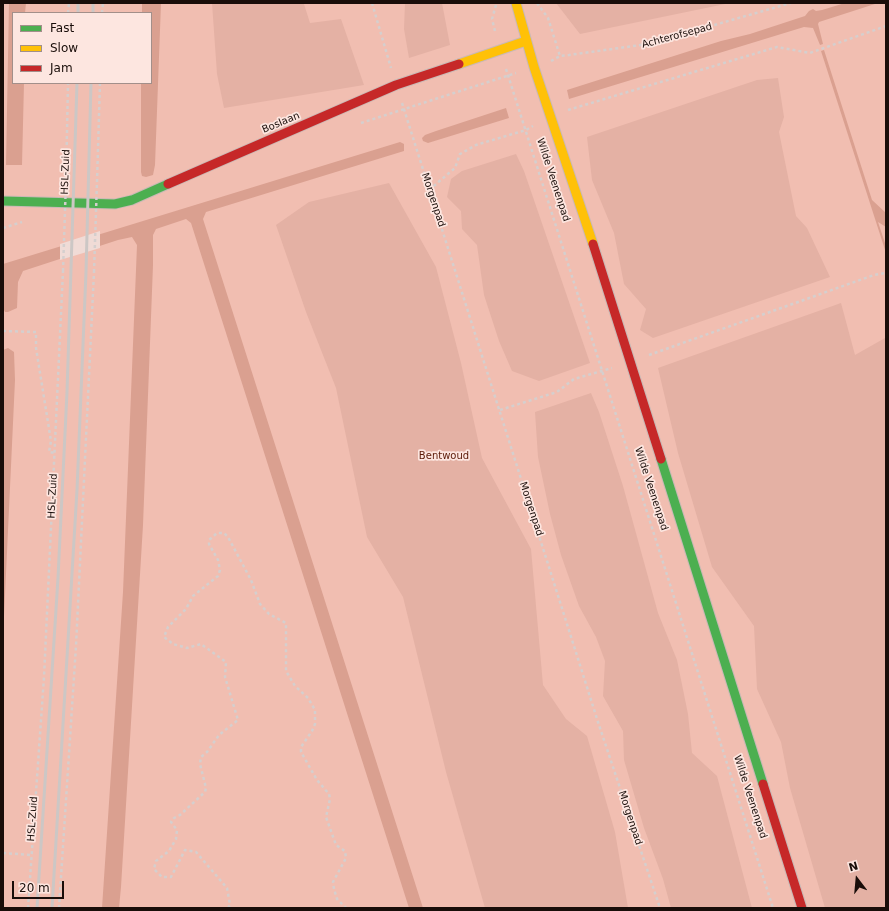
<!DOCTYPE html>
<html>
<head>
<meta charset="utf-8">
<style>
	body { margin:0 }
	#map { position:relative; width:889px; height:911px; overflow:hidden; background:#f0dbd6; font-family:"DejaVu Sans",sans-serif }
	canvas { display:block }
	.frame { position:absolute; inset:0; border:4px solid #190d09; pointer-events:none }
	.legend { position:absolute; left:12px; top:12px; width:140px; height:72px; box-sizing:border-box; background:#fde6e0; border:1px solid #a28f8a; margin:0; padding:5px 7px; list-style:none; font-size:12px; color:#190d09 }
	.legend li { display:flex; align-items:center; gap:8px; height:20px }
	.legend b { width:20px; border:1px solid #a28f8a }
	.north { position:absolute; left:837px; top:859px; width:40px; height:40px; -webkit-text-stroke:3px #fde6e0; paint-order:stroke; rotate:344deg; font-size:11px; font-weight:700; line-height:16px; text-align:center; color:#190d09 }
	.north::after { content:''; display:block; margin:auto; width:14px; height:18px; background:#190d09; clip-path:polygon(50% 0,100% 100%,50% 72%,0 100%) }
	.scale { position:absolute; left:12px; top:881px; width:52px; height:18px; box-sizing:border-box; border:2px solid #190d09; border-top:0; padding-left:5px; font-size:12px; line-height:14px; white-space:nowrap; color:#190d09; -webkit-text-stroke:3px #fde6e0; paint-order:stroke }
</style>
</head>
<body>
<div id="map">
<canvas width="889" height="911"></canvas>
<div class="frame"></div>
<ul class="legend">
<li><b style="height:5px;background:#4caf50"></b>Fast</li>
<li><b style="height:5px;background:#ffc107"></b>Slow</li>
<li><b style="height:5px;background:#c62828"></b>Jam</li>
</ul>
<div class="north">N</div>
<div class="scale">20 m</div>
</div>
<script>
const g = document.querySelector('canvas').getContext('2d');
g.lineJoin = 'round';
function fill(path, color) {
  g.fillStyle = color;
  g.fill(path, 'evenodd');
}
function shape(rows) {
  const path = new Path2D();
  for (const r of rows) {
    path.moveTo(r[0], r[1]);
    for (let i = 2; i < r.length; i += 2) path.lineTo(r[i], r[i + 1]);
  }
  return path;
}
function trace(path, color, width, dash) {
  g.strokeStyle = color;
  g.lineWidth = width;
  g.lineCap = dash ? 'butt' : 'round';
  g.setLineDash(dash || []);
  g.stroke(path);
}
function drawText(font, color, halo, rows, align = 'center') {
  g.font = font + ' "DejaVu Sans",sans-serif';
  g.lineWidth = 3.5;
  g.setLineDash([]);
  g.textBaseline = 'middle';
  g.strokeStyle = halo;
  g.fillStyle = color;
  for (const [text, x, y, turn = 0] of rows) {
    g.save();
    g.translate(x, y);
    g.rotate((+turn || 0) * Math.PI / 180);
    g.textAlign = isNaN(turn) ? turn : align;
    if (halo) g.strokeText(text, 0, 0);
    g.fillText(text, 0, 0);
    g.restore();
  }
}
fill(shape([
	[3,3,886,3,886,908,3,908],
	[13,13,151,13,151,83,13,83]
]), '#f1beb1');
fill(shape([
	[212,3,306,3,304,4,310,23,341,19,364,85,224,108,217,74],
	[405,3,442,3,450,45,409,58,404,29],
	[556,3,730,3,580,34],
	[778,78,784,117,779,132,796,216,807,228,830,277,653,338,640,330,646,309,624,284,614,233,592,180,587,137,757,80],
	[516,154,524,171,590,363,539,381,512,371,499,341,484,295,477,245,462,229,461,211,447,197,451,179,462,171],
	[389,183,436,267,461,363,482,458,531,549,543,685,566,719,587,736,615,832,628,908,485,908,446,772,403,597,367,537,336,388,306,312,276,225,309,202],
	[841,303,855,355,885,338,886,342,886,908,825,908,790,788,781,742,757,689,754,626,712,567,678,453,658,368],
	[591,393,599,412,623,486,658,613,677,660,688,714,692,753,717,776,752,908,671,908,663,879,644,828,624,760,623,731,603,696,605,661,596,637,579,606,561,555,550,514,538,457,535,412]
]), '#e4b1a4');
fill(shape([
	[9,3,26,3,25,13,13,13,13,83,24,83,22,165,6,165],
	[142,3,161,3,155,165,153,175,146,177,142,176,141,172,141,83,151,83,151,13,142,13],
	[845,3,878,3,819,22,818,24,823,44,820,45,813,28,804,27,569,99,567,90,721,41,750,34,805,16,809,11,813,9,816,11,822,10],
	[824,50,872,200,886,213,886,227,878,222,886,246,886,253,821,51],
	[506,108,509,118,428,143,423,141,422,138,425,135,436,131],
	[400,142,404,144,404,151,206,212,203,219,423,908,409,908,191,223,186,219,156,229,153,235,153,265,143,525,121,887,119,908,102,908,123,592,137,245,132,237,118,240,23,271,18,282,17,308,8,312,5,312,3,308,3,264],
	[8,348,14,352,15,380,3,638,3,350]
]), '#daa090');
fill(shape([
	[100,231,100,248,60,260,60,244]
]), '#f0dbd6');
const fast = shape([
	[3,201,115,204,132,200,168,184],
	[661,459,763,784]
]);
const slow = shape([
	[516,3,534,67,593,244],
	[459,64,526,41]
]);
const jam = shape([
	[168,184,396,85,459,64],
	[593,244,661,459],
	[763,784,802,908]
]);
trace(fast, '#c9b9b5', 11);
trace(slow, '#c9b9b5', 11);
trace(jam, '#c9b9b5', 11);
trace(shape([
	[372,3,391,68],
	[537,3,548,18,560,56],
	[68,13,69,3],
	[102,13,103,3],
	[495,31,492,19,496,5],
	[551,61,560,56,569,55,648,44,791,3],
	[506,69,773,908],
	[402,103,598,722,660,908],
	[568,110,777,47,810,53,886,26],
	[361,123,516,73],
	[66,181,68,83],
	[97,182,100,83],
	[429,190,455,168,460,154,476,145,526,130,533,126],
	[3,228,22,222],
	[3,331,36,332,36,348,51,441,49,452,55,453],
	[649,355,874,275,886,273],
	[500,410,557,392,574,379,612,368],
	[3,853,31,855],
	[28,908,44,677,63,271],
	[59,908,76,646,94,272],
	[228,908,230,905,227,888,196,852,185,850,171,877,162,877,154,869,156,861,169,851,176,839,177,830,171,822,174,818,180,815,205,792,206,788,200,764,201,757,207,752,219,735,238,720,225,677,226,662,201,644,187,648,173,644,164,637,168,627,186,609,193,596,218,576,220,570,218,560,209,544,209,540,217,533,224,533,228,537,251,580,260,604,269,614,286,623,286,671,295,686,308,698,315,710,315,724,312,731,301,747,301,752,317,780,329,794,330,799,326,817,336,845,345,851,346,858,333,882,334,889,337,899,346,908]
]), '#d5cfce', 2.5, [3, 3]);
trace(fast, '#4caf50', 9);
trace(slow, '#ffc107', 9);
trace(jam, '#c62828', 9);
trace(shape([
	[78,13,78,3],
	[93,13,93,3],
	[37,908,58,578,67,392,77,83],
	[52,908,77,490,86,272,91,83]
]), '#ccc7c5', 3);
trace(shape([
	[63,271,66,181],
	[94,272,97,182]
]), '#d5cfce', 2.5, [3, 3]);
drawText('10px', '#190d09', '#fde6e0', [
	["Achterofsepad",677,36,-15],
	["Boslaan",281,123,-23],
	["HSL-Zuid",66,172,-88],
	["Wilde Veenenpad",553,180,72],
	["Morgenpad",433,200,72],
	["Wilde Veenenpad",651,489,72],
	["HSL-Zuid",53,496,-87],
	["Morgenpad",531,509,72],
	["Wilde Veenenpad",750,797,72],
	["Morgenpad",630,818,72],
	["HSL-Zuid",33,819,-86]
]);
drawText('10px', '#5b1906', '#fde6e0', [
	["Bentwoud",444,456]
]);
</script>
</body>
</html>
